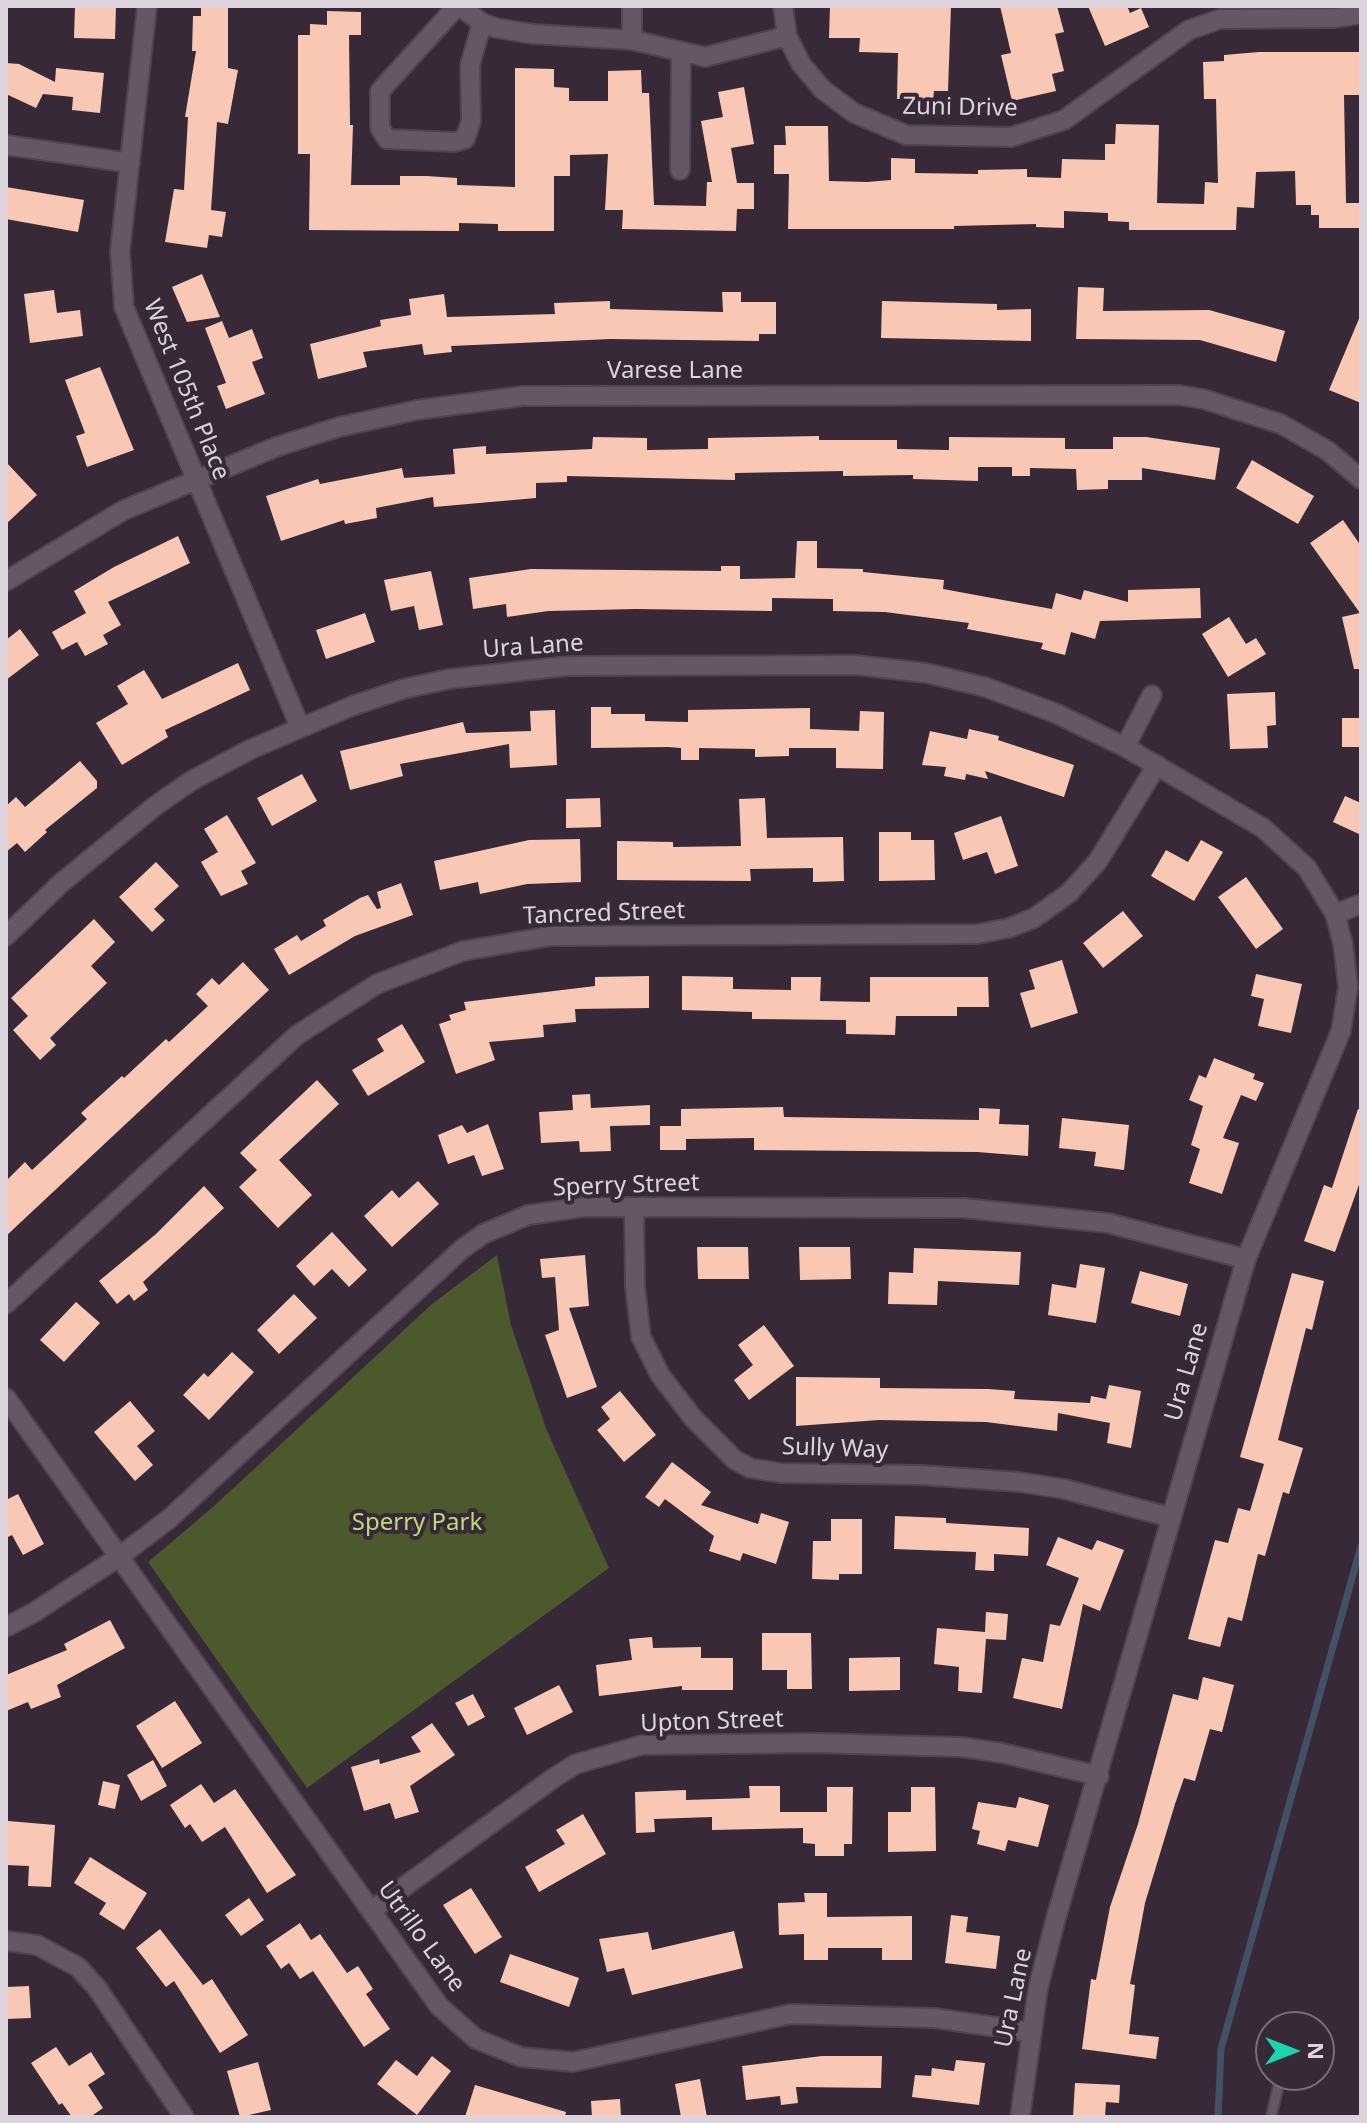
<!DOCTYPE html>
<html>
<head>
<meta charset="utf-8">
<style>
	body { margin:0 }
	#map { position:relative; width:1367px; height:2123px; overflow:hidden; background:#372938; font-family:"Noto Sans",sans-serif }
	canvas { display:block }
	.frame { position:absolute; inset:0; border:8px solid #dcd3dc; pointer-events:none }
	.north { position:absolute; left:1255px; top:2011px; width:80px; height:80px; box-sizing:border-box; background:#372938; border:2px solid #796d7a; border-radius:50%; rotate:90deg; font-size:22px; font-weight:700; line-height:32px; text-align:center; color:#dcd3dc }
	.north::after { content:''; display:block; margin:auto; width:28px; height:36px; background:#1bd5b1; clip-path:polygon(50% 0,100% 100%,50% 72%,0 100%) }
</style>
</head>
<body>
<div id="map">
<canvas width="1367" height="2123"></canvas>
<div class="frame"></div>
<div class="north">N</div>
</div>
<script>
const g = document.querySelector('canvas').getContext('2d');
g.lineJoin = 'round';
function fill(path, color) {
  g.fillStyle = color;
  g.fill(path, 'evenodd');
}
function shape(rows) {
  const path = new Path2D();
  for (const r of rows) {
    path.moveTo(r[0], r[1]);
    for (let i = 2; i < r.length; i += 2) path.lineTo(r[i], r[i + 1]);
  }
  return path;
}
function trace(path, color, width, dash) {
  g.strokeStyle = color;
  g.lineWidth = width;
  g.lineCap = dash ? 'butt' : 'round';
  g.setLineDash(dash || []);
  g.stroke(path);
}
function drawText(font, color, halo, rows, align = 'center') {
  g.font = font + ' "Noto Sans",sans-serif';
  g.lineWidth = 8;
  g.setLineDash([]);
  g.textBaseline = 'middle';
  g.strokeStyle = halo;
  g.fillStyle = color;
  for (const [text, x, y, turn = 0] of rows) {
    g.save();
    g.translate(x, y);
    g.rotate((+turn || 0) * Math.PI / 180);
    g.textAlign = isNaN(turn) ? turn : align;
    if (halo) g.strokeText(text, 0, 0);
    g.fillText(text, 0, 0);
    g.restore();
  }
}
fill(shape([
	[497,1255,511,1325,547,1431,609,1568,307,1788,148,1562,213,1507,432,1304]
]), '#4b592c');
trace(shape([
	[1218,2117,1221,2049,1361,1546]
]), '#425166', 7);
fill(shape([
	[75,6,116,6,115,39,74,38],
	[201,6,228,6,228,68,238,70,228,124,217,122,211,210,226,212,222,237,209,235,207,248,165,242,174,189,184,190,188,117,185,117,196,51,192,51,193,16,201,16],
	[830,6,951,6,948,91,934,91,933,100,897,99,898,53,859,52,860,38,829,38],
	[1000,6,1057,6,1064,32,1055,34,1064,71,1052,74,1056,91,1012,101,1001,55,1011,53],
	[1088,6,1127,6,1130,13,1141,8,1149,27,1105,46],
	[327,11,361,12,361,35,349,35,350,125,353,125,351,185,400,185,400,176,426,176,457,178,457,185,515,187,515,68,554,69,554,87,569,88,569,101,608,101,608,71,641,70,642,93,649,93,654,205,706,206,707,182,712,182,701,121,723,117,718,92,744,87,754,144,731,148,737,183,754,183,754,209,737,209,736,231,622,229,623,210,605,210,608,154,570,155,570,176,554,176,554,231,498,231,498,224,459,223,459,231,309,230,310,154,298,154,298,35,310,35,310,24,327,25],
	[1259,52,1361,52,1361,95,1344,95,1346,203,1361,203,1361,228,1319,228,1319,215,1311,215,1311,205,1296,205,1295,171,1256,172,1254,208,1237,207,1236,230,1129,230,1129,222,1108,221,1108,213,1064,211,1064,228,1036,227,1036,224,954,226,954,229,788,229,789,174,774,174,774,145,786,145,785,126,828,126,829,181,867,182,891,180,891,158,915,159,915,173,978,174,978,170,1027,169,1027,177,1061,178,1062,159,1105,160,1105,144,1115,144,1116,124,1159,125,1157,203,1204,204,1205,182,1218,183,1216,99,1204,99,1203,62,1224,61,1224,55],
	[6,63,19,64,55,82,56,68,104,73,100,113,72,110,73,97,43,94,36,108,6,94],
	[6,187,84,200,78,232,6,219],
	[202,274,220,317,187,322,172,287],
	[1078,287,1104,288,1103,311,1209,310,1285,331,1276,362,1200,340,1076,339],
	[54,290,57,313,80,310,83,336,30,343,24,294],
	[722,292,741,292,741,302,776,302,776,334,759,334,759,341,611,339,451,346,452,352,424,355,422,344,363,352,367,367,318,379,310,344,381,326,380,320,411,315,409,299,444,294,447,317,555,314,554,303,610,301,610,309,723,312],
	[882,301,997,304,997,310,1031,309,1031,341,881,338],
	[1361,314,1361,403,1329,390],
	[222,321,229,338,252,329,263,358,252,362,265,394,226,409,217,386,226,383,205,328],
	[100,367,134,450,87,467,76,436,85,433,65,380],
	[819,436,819,440,897,440,897,449,949,450,949,437,1065,438,1065,449,1113,449,1113,437,1146,437,1220,448,1215,480,1142,468,1142,480,1108,480,1108,489,1077,490,1076,469,1030,468,1030,476,1012,476,1012,467,978,467,978,481,913,479,913,475,843,476,843,471,735,473,735,480,567,476,567,482,536,483,536,498,434,507,433,497,376,508,377,518,345,524,344,520,281,541,266,496,318,479,320,484,402,468,404,478,455,474,453,449,486,446,486,454,592,449,593,437,647,438,647,450,708,449,708,438],
	[1252,460,1314,496,1298,524,1236,488],
	[6,462,37,495,6,524],
	[1343,520,1361,546,1361,669,1354,669,1342,617,1360,613,1310,543],
	[178,536,190,563,108,602,121,625,103,635,108,644,85,656,77,642,62,650,52,632,86,613,74,591,114,567],
	[797,541,817,541,817,568,863,569,863,572,944,580,943,589,1052,609,1056,593,1081,600,1084,590,1128,602,1128,590,1200,588,1201,618,1100,621,1095,639,1071,632,1065,655,1041,649,1043,643,967,629,969,623,885,612,833,611,833,599,772,598,772,611,636,609,548,611,507,617,506,604,473,609,469,578,531,569,721,571,721,566,740,566,740,579,795,578],
	[431,571,443,625,419,630,414,606,391,611,384,580],
	[365,613,375,642,326,659,316,630],
	[1229,617,1246,644,1256,638,1266,654,1228,677,1202,634],
	[20,629,39,655,6,680,6,640],
	[238,663,250,690,165,730,168,737,122,765,96,723,128,704,117,686,144,670,162,699],
	[1275,692,1276,725,1267,726,1268,748,1230,749,1227,694],
	[591,707,611,707,611,714,645,714,645,721,688,722,688,710,810,708,810,729,859,731,860,711,884,712,883,769,836,768,836,748,789,748,789,756,755,757,755,749,699,748,699,760,681,760,681,748,668,747,591,748],
	[555,710,557,765,510,768,509,744,400,764,403,776,350,790,340,751,463,722,466,733,531,731,530,711],
	[1342,718,1361,718,1361,747,1342,747],
	[969,729,999,736,998,740,1074,765,1064,797,985,771,988,779,966,774,965,780,944,776,946,767,922,765,930,731,967,739],
	[80,761,97,781,97,788,45,830,47,832,25,852,17,843,6,852,6,806,16,797,25,807],
	[302,774,317,801,272,826,257,798],
	[1345,796,1361,803,1361,835,1333,822],
	[600,798,601,827,566,828,566,799],
	[765,798,767,838,843,837,844,881,813,882,813,868,750,869,751,881,617,880,617,841,673,842,673,847,741,846,739,799],
	[227,815,256,863,241,871,248,884,221,896,201,862,218,852,204,829],
	[1001,816,1018,866,995,874,987,852,963,860,954,833],
	[879,832,911,832,911,840,934,840,935,880,879,881],
	[580,839,581,882,527,884,480,894,478,882,440,890,434,861,529,840],
	[1201,840,1223,852,1194,901,1151,876,1166,850,1188,862],
	[156,862,179,886,154,909,165,920,152,932,119,897],
	[1246,877,1283,929,1256,949,1218,897],
	[401,883,413,915,355,936,289,975,274,949,297,935,301,941,326,926,323,920,360,898,368,895,377,909,381,908,377,892],
	[1123,911,1143,936,1103,968,1083,943],
	[94,919,115,942,91,966,107,983,50,1038,56,1045,40,1060,13,1030,28,1016,11,998],
	[1062,960,1078,1013,1031,1028,1020,993,1035,989,1029,970],
	[243,962,269,990,6,1236,6,1181,25,1162,32,1170,87,1119,81,1113,122,1076,124,1078,166,1039,169,1042,208,1006,196,994,212,978,219,985],
	[1256,974,1302,984,1291,1033,1258,1026,1264,999,1251,996],
	[649,976,649,1008,575,1009,576,1022,543,1025,544,1037,489,1042,495,1060,456,1074,439,1024,451,1020,449,1015,466,1010,464,1002,595,986,595,977],
	[682,976,733,977,733,989,791,990,791,977,821,977,820,1001,870,1002,870,977,988,977,989,1007,957,1007,957,1016,896,1016,895,1035,846,1034,846,1020,752,1019,752,1012,682,1010],
	[402,1024,425,1062,368,1096,352,1070,384,1051,377,1039],
	[1214,1058,1255,1074,1253,1079,1264,1083,1256,1101,1241,1095,1223,1138,1239,1143,1222,1194,1189,1183,1200,1149,1191,1145,1203,1106,1189,1100,1199,1075,1206,1078],
	[317,1080,339,1104,279,1160,312,1195,278,1228,239,1187,257,1170,240,1153],
	[590,1094,591,1108,650,1105,650,1125,610,1126,611,1151,580,1152,579,1141,541,1143,539,1112,573,1110,572,1095],
	[783,1107,784,1117,979,1120,979,1108,1000,1109,999,1124,1029,1125,1028,1156,977,1152,754,1150,754,1138,686,1139,686,1150,660,1150,660,1126,681,1126,681,1109],
	[1358,1109,1361,1110,1361,1179,1335,1252,1304,1241,1324,1185,1332,1188],
	[1062,1118,1129,1125,1124,1170,1094,1166,1096,1152,1059,1148],
	[488,1124,504,1169,482,1176,474,1155,448,1164,438,1135,462,1125,467,1133],
	[418,1181,439,1204,392,1247,364,1216,392,1190,399,1198],
	[204,1186,224,1208,143,1282,148,1290,134,1301,129,1294,117,1304,99,1281,156,1234],
	[332,1232,367,1270,349,1287,332,1269,314,1286,296,1266],
	[697,1247,748,1247,749,1279,698,1279],
	[799,1247,850,1247,851,1279,800,1280],
	[914,1248,1021,1252,1019,1285,938,1281,937,1305,888,1304,889,1272,913,1273],
	[585,1255,589,1306,569,1308,597,1387,567,1398,545,1335,559,1330,555,1277,542,1278,540,1259],
	[1080,1264,1105,1268,1096,1323,1048,1315,1052,1284,1076,1288],
	[1140,1271,1188,1284,1180,1316,1131,1303],
	[1292,1273,1324,1281,1312,1330,1306,1328,1278,1440,1303,1448,1289,1494,1283,1492,1265,1556,1258,1554,1242,1621,1228,1617,1220,1647,1188,1639,1215,1540,1228,1543,1238,1508,1250,1511,1264,1464,1240,1457],
	[294,1294,317,1318,279,1354,257,1330],
	[76,1302,100,1323,64,1362,40,1340],
	[764,1325,794,1366,749,1400,734,1380,753,1365,738,1345],
	[232,1352,254,1372,209,1420,183,1395,204,1373,208,1377],
	[796,1377,880,1378,880,1388,988,1389,1015,1391,1014,1399,1090,1403,1091,1396,1106,1399,1109,1385,1141,1391,1131,1448,1107,1443,1110,1423,1058,1413,1057,1431,986,1422,879,1420,796,1426],
	[620,1391,656,1435,624,1462,597,1430,610,1419,601,1407],
	[130,1401,155,1431,137,1446,153,1465,135,1481,94,1432],
	[672,1462,711,1492,701,1505,758,1524,761,1513,789,1522,776,1564,743,1553,740,1561,709,1551,714,1536,665,1499,659,1507,645,1497],
	[18,1494,44,1544,23,1555,12,1535,6,1538,6,1500],
	[895,1516,946,1518,946,1523,1029,1528,1028,1556,994,1554,994,1571,975,1570,976,1552,894,1549],
	[831,1519,862,1519,862,1574,839,1574,839,1580,812,1579,813,1541,831,1541],
	[1058,1537,1092,1550,1097,1540,1124,1550,1100,1611,1083,1604,1062,1709,1013,1698,1022,1658,1043,1662,1050,1624,1060,1626,1079,1578,1046,1565],
	[986,1612,1008,1614,1006,1640,986,1639,982,1693,958,1691,959,1667,934,1664,937,1628,985,1632],
	[110,1620,125,1648,57,1685,61,1697,31,1709,28,1702,6,1711,6,1675,67,1650,64,1644],
	[762,1633,811,1633,812,1689,787,1689,787,1670,762,1670],
	[652,1637,653,1648,701,1647,701,1658,733,1658,733,1690,682,1690,682,1686,599,1696,596,1665,632,1660,629,1639],
	[900,1657,900,1690,849,1691,849,1658],
	[1203,1677,1234,1685,1222,1732,1210,1729,1195,1781,1184,1778,1175,1804,1145,1903,1130,1984,1135,1985,1129,2034,1159,2037,1156,2059,1082,2049,1091,1979,1096,1980,1110,1907,1138,1824,1173,1694,1198,1700],
	[559,1685,573,1712,527,1735,514,1708],
	[473,1694,485,1717,468,1726,455,1703],
	[175,1701,202,1743,162,1768,136,1726],
	[432,1723,455,1755,410,1786,419,1812,395,1819,390,1803,364,1811,351,1767,379,1759,380,1764,421,1752,411,1737],
	[153,1760,167,1786,141,1801,127,1775],
	[103,1781,120,1785,115,1809,98,1805],
	[201,1784,214,1803,235,1789,296,1875,267,1893,225,1827,202,1842,190,1824,185,1828,170,1805],
	[749,1786,780,1786,780,1812,827,1812,827,1787,853,1787,852,1844,844,1844,844,1856,815,1856,815,1844,803,1843,803,1828,712,1830,712,1817,654,1819,655,1832,636,1833,635,1792,686,1790,686,1800,750,1798],
	[911,1787,935,1787,936,1851,888,1852,888,1812,911,1812],
	[1019,1797,1049,1805,1038,1847,1008,1840,1005,1851,977,1844,980,1831,972,1829,978,1802,1016,1808],
	[583,1814,606,1854,539,1892,525,1867,565,1844,556,1830],
	[8,1821,55,1825,51,1887,28,1886,29,1866,6,1865],
	[90,1857,147,1893,124,1930,99,1914,106,1903,74,1883],
	[471,1888,502,1937,475,1954,443,1905],
	[804,1893,827,1893,827,1917,912,1916,912,1960,882,1960,882,1948,828,1948,828,1960,804,1960,804,1934,779,1935,778,1903,805,1902],
	[249,1898,264,1920,241,1936,225,1915],
	[951,1915,968,1917,966,1932,1000,1936,996,1969,945,1963],
	[300,1923,311,1940,320,1934,347,1973,358,1966,373,1989,366,1994,390,2029,364,2047,313,1971,300,1979,289,1963,281,1969,266,1946],
	[160,1929,203,1985,212,1979,248,2035,220,2053,174,1981,166,1987,136,1948],
	[734,1931,743,1968,632,1995,624,1968,607,1972,599,1939,648,1932,652,1950],
	[510,1954,579,1978,569,2007,500,1982],
	[29,1986,31,2018,6,2019,6,1987],
	[56,2047,69,2066,91,2052,105,2074,88,2085,103,2108,90,2117,72,2117,62,2103,59,2105,31,2063],
	[432,2056,451,2071,417,2115,377,2084,396,2060,417,2076],
	[822,2056,882,2056,881,2088,796,2087,798,2103,781,2105,780,2096,746,2100,742,2066],
	[956,2060,985,2063,979,2105,912,2097,915,2075,931,2076,932,2068,954,2071],
	[258,2062,271,2110,240,2117,227,2071],
	[700,2079,707,2117,681,2117,675,2084],
	[1075,2083,1120,2085,1119,2103,1106,2102,1105,2117,1073,2117],
	[475,2085,566,2112,565,2117,465,2117],
	[620,2099,621,2117,592,2117,591,2101]
]), '#f9c8b5');
const service = shape([
	[1271,2117,1281,2075]
]);
const minor = shape([
	[147,6,120,251,124,307,300,727],
	[457,6,380,91,380,128,387,139,455,142,465,139,471,121,470,65,482,23],
	[460,6,482,23,496,28,533,34,632,40,705,57,787,36],
	[632,6,632,40],
	[783,6,787,36,801,64,822,89,854,113,906,135,1011,137,1064,120,1189,30,1220,19,1335,18,1361,14],
	[6,145,130,163],
	[680,170,681,52],
	[6,581,124,510,276,447,339,427,417,410,523,396,1179,395,1203,399,1281,424,1328,451,1361,479],
	[1125,747,1152,695],
	[1335,914,1361,904],
	[6,936,60,884,155,806,191,781,249,750,352,706,403,689,449,679,567,666,856,665,926,673,985,687,1055,713,1125,747,1263,828,1307,868,1335,914,1343,944,1348,987,1341,1031,1246,1259,1056,1918,1038,1988,1020,2117],
	[634,1207,635,1286,641,1337,660,1375,693,1418,735,1460,750,1468,781,1473,921,1475,1019,1482,1064,1489,1169,1517],
	[6,1304,297,1035,377,984,463,951,551,936,977,934,1009,928,1034,918,1069,893,1098,861,1157,765],
	[6,1398,439,2006,476,2039,521,2057,573,2062,791,2014,934,2018,1030,2032],
	[6,1627,33,1613,120,1556,169,1519,462,1249,483,1234,528,1215,583,1207,963,1208,1108,1223,1246,1259],
	[372,1910,555,1777,576,1764,642,1745,814,1743,961,1747,1002,1753,1099,1776],
	[6,1941,37,1945,78,1967,97,1988,184,2117]
]);
trace(service, '#4f4450', 13);
trace(minor, '#4f4450', 22);
trace(service, '#665767', 9);
trace(minor, '#665767', 18);
drawText('24px', '#dcd3dc', '#372938', [
	["Zuni Drive",960,108,1],
	["Varese Lane",675,371],
	["West 105th Place",186,390,68],
	["Ura Lane",533,647,-4],
	["Tancred Street",604,914,-2],
	["Sperry Street",626,1186,-2],
	["Ura Lane",1187,1372,-74],
	["Sully Way",835,1449,2],
	["Upton Street",712,1722,-2],
	["Utrillo Lane",421,1937,54],
	["Ura Lane",1014,1998,-78]
]);
drawText('24px', '#bcdc75', '#372938', [
	["Sperry Park",417,1523]
]);
</script>
</body>
</html>
